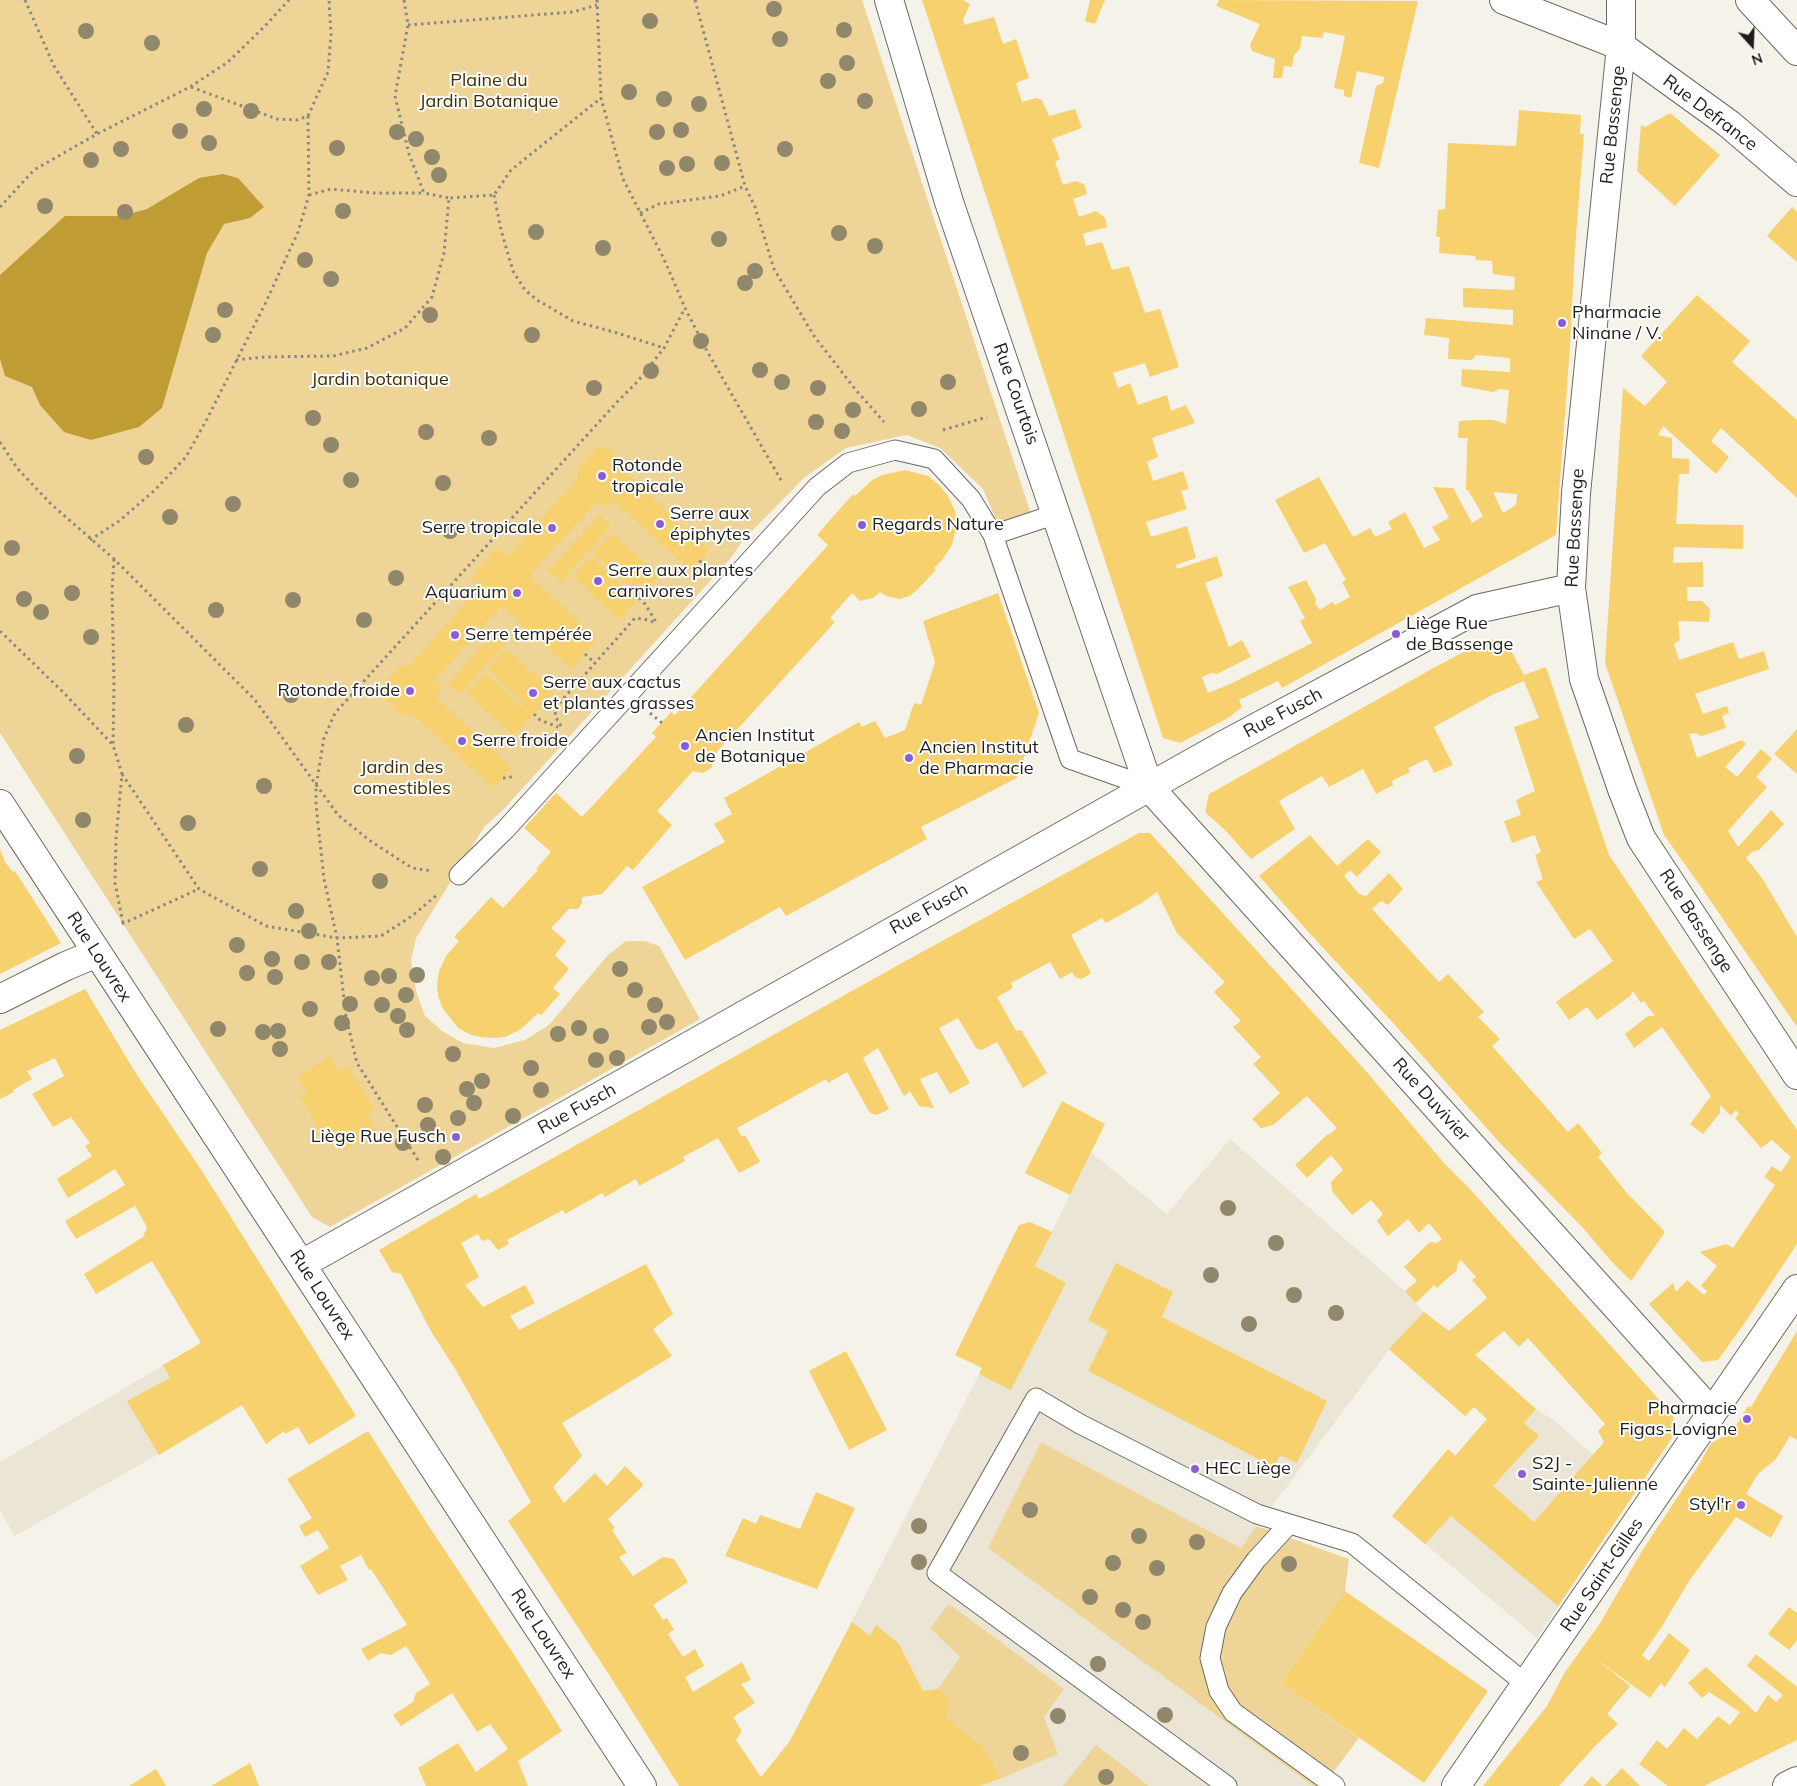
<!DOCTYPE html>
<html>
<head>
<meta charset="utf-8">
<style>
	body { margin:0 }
	#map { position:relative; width:1797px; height:1786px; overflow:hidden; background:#f5f2ea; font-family:Mulish,sans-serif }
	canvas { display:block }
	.north { position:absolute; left:1727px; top:20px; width:50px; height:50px; -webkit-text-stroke:4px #fff; paint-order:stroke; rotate:160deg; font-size:14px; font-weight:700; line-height:20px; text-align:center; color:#1f1e1b }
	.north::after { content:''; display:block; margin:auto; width:18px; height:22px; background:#1f1e1b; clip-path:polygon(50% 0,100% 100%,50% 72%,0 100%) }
</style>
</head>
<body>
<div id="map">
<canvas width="1797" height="1786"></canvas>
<div class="north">N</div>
</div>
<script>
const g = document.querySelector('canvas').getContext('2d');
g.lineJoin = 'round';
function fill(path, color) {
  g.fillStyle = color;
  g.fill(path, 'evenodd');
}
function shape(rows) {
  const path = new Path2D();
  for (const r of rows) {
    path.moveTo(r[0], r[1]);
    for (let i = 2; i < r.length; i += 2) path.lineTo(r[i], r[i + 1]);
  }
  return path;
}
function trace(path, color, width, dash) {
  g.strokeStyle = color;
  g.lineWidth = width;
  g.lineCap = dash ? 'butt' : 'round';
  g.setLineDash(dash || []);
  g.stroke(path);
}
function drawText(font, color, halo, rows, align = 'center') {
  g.font = font + ' Mulish,sans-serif';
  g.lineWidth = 4;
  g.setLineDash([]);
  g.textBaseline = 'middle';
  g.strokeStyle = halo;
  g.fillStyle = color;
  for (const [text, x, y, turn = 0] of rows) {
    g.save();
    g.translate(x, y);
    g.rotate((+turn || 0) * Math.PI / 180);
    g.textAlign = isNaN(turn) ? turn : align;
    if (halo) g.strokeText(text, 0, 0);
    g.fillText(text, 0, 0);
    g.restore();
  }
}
fill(shape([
	[1230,1139,1405,1291,1424,1312,1449,1331,1536,1409,1552,1419,1636,1492,1537,1638,1392,1516,1448,1449,1456,1455,1487,1419,1474,1407,1465,1416,1389,1350,1241,1548,1041,1442,989,1548,1313,1786,752,1786,765,1774,790,1741,1035,1266,1091,1152,1167,1214],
	[201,1343,222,1418,15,1536,0,1511,0,1462]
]), '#ebe5d6');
fill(shape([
	[0,0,862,0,1031,514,998,524,983,489,940,448,907,435,846,448,805,477,744,539,730,559,503,810,484,827,416,938,411,961,416,991,425,1016,442,1031,463,1043,494,1048,525,1040,549,1025,608,955,626,941,645,941,659,946,700,1019,330,1227,312,1217,0,733],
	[1041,1442,1241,1548,1257,1526,1349,1559,1345,1591,1281,1683,1359,1738,1323,1786,1313,1786,988,1548],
	[949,1604,1064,1689,1044,1717,1058,1754,1002,1778,982,1746,947,1718,949,1704,946,1695,938,1689,960,1657,930,1628],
	[1096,1745,1149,1786,1063,1786]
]), '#eed597');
fill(shape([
	[223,174,238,178,264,207,250,218,224,224,207,253,162,408,139,427,91,440,64,432,40,405,32,387,5,376,0,359,0,275,65,216,121,216,147,209,199,178]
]), '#c09c34');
fill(shape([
	[922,0,963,0,970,4,963,20,964,25,994,17,1003,44,1016,39,1029,78,1016,83,1022,102,1036,98,1042,100,1049,116,1075,109,1082,128,1052,139,1060,159,1055,162,1063,185,1075,181,1084,184,1087,194,1073,199,1079,217,1096,211,1105,218,1107,227,1083,234,1086,246,1102,242,1112,270,1129,266,1145,313,1160,309,1179,367,1150,377,1145,363,1113,373,1118,388,1130,383,1138,405,1167,395,1171,411,1186,405,1195,423,1152,438,1158,457,1147,462,1153,481,1183,471,1189,489,1181,491,1187,509,1146,522,1151,537,1187,526,1196,558,1176,565,1177,569,1217,556,1223,576,1205,583,1229,647,1242,640,1251,657,1217,674,1212,673,1202,677,1208,693,1230,684,1312,643,1300,621,1305,618,1288,587,1306,580,1316,599,1315,603,1320,610,1332,602,1335,605,1350,597,1342,582,1346,580,1325,543,1304,553,1275,500,1319,477,1353,537,1370,528,1375,537,1392,529,1388,522,1405,512,1424,548,1440,540,1432,527,1449,518,1433,487,1453,488,1472,523,1483,516,1468,490,1466,490,1467,446,1468,438,1458,438,1459,421,1473,420,1493,420,1506,424,1509,390,1500,389,1493,392,1461,386,1462,369,1510,372,1510,358,1476,355,1472,360,1448,359,1449,338,1424,335,1426,318,1513,325,1513,310,1463,307,1463,288,1514,290,1515,277,1493,274,1492,261,1476,260,1475,256,1439,253,1440,237,1436,237,1438,210,1445,209,1448,143,1516,146,1519,110,1581,115,1580,134,1584,134,1575,248,1570,346,1556,535,1282,688,1278,681,1239,700,1242,707,1228,718,1180,743,1163,738],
	[1493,492,1517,494,1516,505,1503,513],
	[1090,0,1105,0,1095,24,1085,21],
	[1219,0,1418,1,1379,168,1359,163,1376,86,1383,83,1384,77,1357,71,1351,98,1344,96,1344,90,1334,88,1345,36,1324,32,1322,38,1302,36,1300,49,1294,55,1292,67,1284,66,1282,78,1273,78,1275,59,1252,51,1250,45,1260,24,1216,6],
	[1670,113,1720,155,1675,206,1637,171,1641,125,1645,127],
	[1792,207,1797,212,1797,262,1767,236],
	[1697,295,1750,341,1732,362,1797,420,1797,498,1721,428,1711,441,1729,457,1716,474,1663,426,1658,435,1672,438,1672,458,1689,459,1689,474,1679,474,1676,524,1743,525,1743,549,1674,547,1673,563,1703,562,1703,587,1687,587,1687,601,1702,601,1710,609,1709,622,1678,621,1680,640,1674,644,1679,660,1733,642,1739,659,1764,651,1769,669,1695,694,1703,714,1727,706,1729,713,1722,716,1726,728,1702,736,1695,733,1689,734,1697,758,1742,740,1746,744,1725,767,1737,777,1761,749,1772,759,1756,777,1767,787,1728,831,1738,847,1771,810,1784,824,1759,850,1752,852,1746,858,1762,878,1797,937,1797,1027,1701,887,1664,835,1605,663,1623,388,1645,406,1667,382,1641,356],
	[605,446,627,466,628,475,709,550,691,570,610,498,611,505,599,506,598,500,529,576,598,639,571,669,501,606,432,683,439,682,440,695,434,696,512,768,494,788,412,714,402,715,382,697,381,687,400,666,410,665,480,587,471,578,497,548,507,557,578,478,578,469,597,448],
	[905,470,928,476,939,485,948,496,955,511,957,524,952,545,942,560,934,568,936,570,917,590,910,596,899,599,886,596,880,592,873,598,860,601,852,593,830,618,835,622,714,755,712,767,707,771,702,773,693,771,657,811,672,825,633,870,627,866,602,894,582,897,582,903,578,909,569,909,551,928,566,941,555,955,569,969,553,988,560,994,541,1015,538,1013,520,1030,505,1037,495,1038,480,1037,471,1035,458,1028,443,1009,438,996,437,984,439,971,446,956,459,941,454,937,491,897,503,908,538,870,536,869,551,852,524,828,556,793,582,817,656,737,652,733,671,712,675,715,828,545,817,535,853,494,855,496,872,480,882,475],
	[600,515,611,526,561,582,548,571],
	[612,533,659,576,619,620,573,576,591,557,627,590,630,587,593,553],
	[998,593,1039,713,1017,778,921,827,927,839,786,916,780,907,685,960,642,887,725,842,714,824,732,814,724,798,859,722,862,727,875,721,885,738,905,730,914,703,921,705,935,662,923,621],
	[499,628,511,638,460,694,448,683],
	[1489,639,1507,643,1524,675,1546,667,1609,855,1704,997,1797,1130,1797,1244,1746,1321,1718,1360,1702,1362,1649,1304,1673,1283,1676,1292,1687,1280,1704,1295,1707,1291,1701,1286,1717,1266,1700,1252,1726,1244,1733,1248,1775,1185,1764,1177,1772,1166,1781,1172,1791,1157,1772,1140,1761,1148,1735,1118,1739,1114,1736,1110,1731,1116,1720,1105,1720,1113,1703,1134,1690,1124,1711,1096,1662,1027,1634,1048,1625,1034,1648,1016,1655,1016,1644,1001,1641,1003,1633,991,1630,996,1597,1020,1587,1007,1569,1020,1556,1002,1613,961,1590,929,1574,939,1536,882,1543,879,1535,855,1541,852,1535,835,1512,843,1504,821,1521,815,1516,800,1535,791,1514,727,1539,718,1524,681,1492,695,1434,727,1453,765,1434,773,1427,759,1408,768,1410,772,1392,781,1393,785,1376,794,1363,769,1329,787,1322,776,1279,801,1295,829,1251,859,1225,830,1205,812,1209,794,1437,666],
	[506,649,554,692,514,736,467,693,485,673,522,707,525,704,488,669],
	[1797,729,1797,774,1774,754],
	[1139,833,1150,833,1365,1070,1444,1163,1468,1187,1673,1415,1674,1434,1672,1438,1558,1606,1451,1516,1425,1544,1392,1516,1448,1449,1455,1456,1487,1419,1474,1407,1465,1416,1389,1349,1424,1312,1449,1331,1487,1298,1472,1280,1476,1277,1461,1260,1457,1264,1457,1270,1437,1288,1434,1285,1416,1303,1405,1291,1417,1281,1404,1267,1430,1242,1437,1243,1442,1239,1429,1223,1419,1233,1408,1219,1388,1236,1377,1221,1383,1214,1371,1200,1352,1215,1332,1191,1331,1182,1343,1170,1331,1155,1307,1178,1295,1165,1328,1134,1330,1134,1337,1128,1307,1096,1273,1125,1261,1128,1252,1119,1280,1093,1253,1064,1261,1057,1233,1027,1241,1021,1214,992,1225,982,1177,933,1157,892,1140,904,1106,923,1102,918,1071,935,1091,973,1082,979,1075,977,1072,972,1060,979,1050,962,1011,983,1013,988,997,997,1016,1031,1021,1030,1047,1073,1023,1088,997,1042,982,1050,976,1048,958,1018,939,1028,970,1083,950,1094,937,1072,920,1079,934,1108,919,1106,910,1091,904,1096,878,1048,863,1058,889,1109,877,1115,870,1113,847,1072,828,1083,826,1079,737,1128,742,1137,745,1135,760,1162,739,1173,718,1138,683,1157,685,1161,639,1186,636,1179,605,1197,602,1193,565,1214,563,1210,507,1240,509,1244,498,1250,489,1239,482,1241,478,1234,461,1243,479,1277,465,1285,483,1307,525,1285,535,1303,510,1316,519,1330,646,1264,673,1314,653,1329,672,1356,562,1423,582,1456,553,1487,564,1503,595,1473,607,1486,625,1466,643,1484,642,1487,608,1519,615,1528,612,1530,627,1553,619,1557,633,1576,663,1557,674,1559,688,1582,653,1605,663,1620,667,1618,674,1630,668,1634,683,1657,695,1649,704,1666,685,1677,693,1692,742,1662,751,1680,741,1684,755,1703,733,1717,742,1731,736,1740,761,1777,790,1741,852,1622,870,1636,876,1625,899,1644,923,1691,938,1689,946,1695,949,1704,947,1718,982,1746,1002,1778,980,1786,679,1786,608,1673,508,1521,531,1502,454,1367,432,1333,401,1274,392,1272,379,1250,476,1194,479,1199,485,1196,902,963],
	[1504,1331,1519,1347,1528,1338,1605,1424,1598,1431,1604,1442,1534,1522,1493,1486,1539,1436,1524,1423,1536,1409,1475,1355],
	[1310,835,1337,866,1368,839,1381,852,1357,877,1350,870,1344,876,1359,894,1366,896,1389,873,1403,889,1388,905,1381,901,1372,909,1439,982,1448,974,1484,1012,1478,1017,1500,1039,1492,1046,1568,1132,1578,1123,1602,1153,1598,1157,1627,1193,1665,1232,1631,1281,1610,1260,1585,1230,1499,1142,1394,1024,1312,936,1259,876],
	[0,849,5,862,13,872,15,871,61,943,0,974],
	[85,989,137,1075,200,1168,356,1416,309,1445,298,1427,285,1434,284,1431,266,1444,242,1405,159,1455,127,1401,170,1378,163,1365,201,1343,152,1261,96,1294,84,1274,143,1237,147,1227,135,1206,76,1239,65,1221,125,1185,115,1169,68,1198,57,1179,92,1156,85,1146,90,1143,71,1117,53,1127,32,1094,64,1076,55,1058,27,1071,32,1079,13,1090,14,1092,0,1099,0,1030],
	[330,1056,339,1071,348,1067,375,1110,367,1115,377,1130,345,1150,334,1135,326,1141,300,1097,308,1092,297,1077],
	[1062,1101,1105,1124,1070,1195,1025,1173],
	[1030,1222,1052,1232,1035,1266,1066,1283,1011,1390,979,1374,982,1368,955,1355,1019,1225],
	[1116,1263,1173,1292,1162,1317,1327,1401,1297,1463,1280,1455,1274,1467,1088,1371,1108,1331,1088,1320],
	[1797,1331,1797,1440,1790,1436,1776,1459,1758,1474,1746,1494,1783,1516,1771,1538,1736,1517,1689,1581,1661,1628,1642,1655,1649,1661,1669,1633,1690,1650,1665,1687,1661,1683,1650,1698,1596,1659,1630,1686,1607,1714,1618,1724,1595,1746,1559,1786,1483,1786,1547,1706,1565,1672,1599,1625,1642,1551,1700,1463,1711,1443,1732,1432,1748,1406,1751,1407],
	[846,1351,887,1430,849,1450,809,1371],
	[368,1431,430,1528,513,1653,562,1731,518,1761,528,1786,426,1786,418,1768,458,1743,476,1772,508,1749,490,1724,477,1732,452,1693,401,1726,393,1715,413,1702,416,1693,430,1684,406,1646,391,1655,381,1653,368,1661,361,1649,407,1625,371,1569,369,1570,361,1555,340,1566,348,1580,318,1595,300,1566,329,1548,318,1530,305,1537,299,1526,312,1518,287,1479],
	[816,1492,855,1508,817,1589,725,1556,743,1518,756,1524,760,1515,800,1529],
	[1345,1591,1488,1691,1424,1783,1281,1683],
	[1789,1607,1797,1613,1797,1640,1789,1650,1768,1634],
	[1756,1654,1797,1687,1797,1740,1704,1786,1668,1786,1639,1764,1657,1740,1667,1749,1684,1728,1697,1739,1718,1716,1735,1729,1730,1725,1740,1712,1709,1692,1702,1698,1688,1683,1706,1667,1756,1713,1768,1695,1776,1702,1783,1695,1747,1666],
	[250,1763,259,1786,211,1786],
	[1622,1768,1640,1786,1605,1786],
	[156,1769,166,1786,129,1786],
	[1592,1776,1602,1786,1583,1786]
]), '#f7d16e');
const lane = shape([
	[993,535,1056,514],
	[459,875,505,830,817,487,848,463,895,450,934,459,971,499,993,535,1070,759,1149,787],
	[1289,1524,1256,1560,1232,1593,1216,1627,1210,1658,1219,1691,1233,1712,1335,1786],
	[1227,1786,937,1573,1036,1398,1080,1424,1257,1514,1352,1543,1527,1685]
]);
const street = shape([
	[889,0,949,202,1149,787,1712,1413],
	[1504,0,1621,46,1729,124,1797,182],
	[1621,0,1621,46,1576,493,1571,588,1584,679,1622,789,1641,838,1797,1075],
	[0,999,66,966,97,953],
	[302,1264,1222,746,1477,609,1571,588],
	[1787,1786,1797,1781]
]);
const secondary = shape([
	[0,804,642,1786],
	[1456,1786,1797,1289]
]);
const highway = shape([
	[1750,0,1797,51]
]);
trace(lane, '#6c6a63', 21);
trace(street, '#6c6a63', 30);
trace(secondary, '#6c6a63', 30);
trace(highway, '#6c6a63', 30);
trace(shape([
	[25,0,54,66,97,134],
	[404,0,408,25,395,96,409,154,424,193,449,198],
	[597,0,601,98,623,179,664,259,685,308,707,351,782,482],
	[695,0,745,186,755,207,774,269,814,336,855,389,884,422],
	[408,25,573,12,597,5],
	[191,87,277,119,297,120,308,116,328,72,331,34,329,0],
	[309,195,331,189,374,193,424,193],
	[494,195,501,230,513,271,525,290,537,300,573,321,614,332,664,348],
	[0,207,34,170,97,134,190,87,228,62,264,27,289,0],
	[640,213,659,204,720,196,745,186],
	[236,360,264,357,333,356,367,348,405,328,432,297,444,253,449,198,494,195,511,170,601,98],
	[943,430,987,417],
	[0,442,17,468,51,504,114,559,255,700,338,815,369,840,412,868,432,871],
	[90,540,119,521,155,490,186,457,207,419,266,302,298,232,309,195,308,116],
	[114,559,112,590,114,686,113,745,122,774,116,838,115,883,123,923],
	[700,569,701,567,700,560],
	[639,598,645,604,656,622],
	[0,631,64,693,112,744],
	[585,654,595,663],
	[650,713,662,723],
	[534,714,540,720,558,727],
	[561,726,555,716,556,707,635,618,644,619,653,622],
	[122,774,199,889,266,926,337,938,381,936,412,916,438,894],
	[503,778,509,778,512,776],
	[122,924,199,889],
	[418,1160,357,1063,346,1017,337,938,324,879,316,805,316,786,324,738,335,713,618,401,638,381,664,348,685,308]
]), '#8a8883', 3, [2.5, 4]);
trace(lane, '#fff', 19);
trace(street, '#fff', 28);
trace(secondary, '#fff', 28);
trace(highway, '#fff', 28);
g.fillStyle = '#91876b';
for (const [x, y] of [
	[774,9],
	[650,21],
	[844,30],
	[86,31],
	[780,39],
	[152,43],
	[847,63],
	[828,81],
	[629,92],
	[664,99],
	[865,101],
	[699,104],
	[204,109],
	[251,111],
	[681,130],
	[180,131],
	[397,132],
	[657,132],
	[416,139],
	[209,143],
	[337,148],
	[121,149],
	[785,149],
	[432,157],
	[91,160],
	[722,163],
	[687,164],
	[667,168],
	[439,175],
	[45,206],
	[343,211],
	[125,212],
	[536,232],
	[839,233],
	[719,239],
	[875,246],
	[603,248],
	[305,260],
	[755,271],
	[331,279],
	[745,283],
	[225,310],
	[430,315],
	[213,335],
	[532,335],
	[701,341],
	[760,370],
	[651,371],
	[782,382],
	[948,382],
	[594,388],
	[818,388],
	[919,409],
	[853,410],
	[313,418],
	[816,422],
	[842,431],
	[426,432],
	[489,438],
	[331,445],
	[146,457],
	[351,480],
	[443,483],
	[233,504],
	[170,517],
	[450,531],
	[12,548],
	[396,578],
	[72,593],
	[24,599],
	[293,600],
	[216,610],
	[41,612],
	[364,620],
	[91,637],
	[291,695],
	[186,725],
	[77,756],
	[264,786],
	[83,820],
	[188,823],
	[260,869],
	[380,881],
	[296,911],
	[309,931],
	[237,945],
	[272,959],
	[302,962],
	[329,962],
	[620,969],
	[247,973],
	[417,975],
	[389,976],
	[275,977],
	[372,978],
	[635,990],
	[406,995],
	[350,1004],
	[382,1005],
	[655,1005],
	[310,1009],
	[398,1016],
	[667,1022],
	[342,1023],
	[649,1027],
	[579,1028],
	[218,1029],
	[407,1030],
	[278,1031],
	[263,1032],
	[558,1034],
	[601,1036],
	[280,1049],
	[453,1054],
	[617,1058],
	[596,1060],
	[531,1068],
	[482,1081],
	[467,1089],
	[541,1090],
	[474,1103],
	[425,1105],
	[513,1116],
	[458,1118],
	[428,1125],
	[403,1143],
	[443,1157],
	[1228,1208],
	[1276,1243],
	[1211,1275],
	[1294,1295],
	[1336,1313],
	[1249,1324],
	[1030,1510],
	[919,1526],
	[1139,1536],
	[1197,1542],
	[919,1562],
	[1113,1563],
	[1289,1564],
	[1157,1568],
	[1090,1597],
	[1123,1610],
	[1143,1622],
	[1098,1664],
	[1165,1715],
	[1058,1716],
	[1021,1753],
	[1106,1777]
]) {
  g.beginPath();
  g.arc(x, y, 8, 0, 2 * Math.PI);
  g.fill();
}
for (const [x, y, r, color] of [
	[1562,323,5,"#8c5cd6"],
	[602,476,5,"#8c5cd6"],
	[660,524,5,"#8c5cd6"],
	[862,525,5,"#8c5cd6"],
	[552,528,5,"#8c5cd6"],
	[598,581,5,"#8c5cd6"],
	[517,593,5,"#8c5cd6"],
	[1396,634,5,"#8c5cd6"],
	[455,635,5,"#8c5cd6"],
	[410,691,5,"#8c5cd6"],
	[533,693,5,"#8c5cd6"],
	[462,741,5,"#8c5cd6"],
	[685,746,5,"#8c5cd6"],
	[909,758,5,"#8c5cd6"],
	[456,1137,5,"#8c5cd6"],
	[1747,1419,5,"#8c5cd6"],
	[1195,1469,5,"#8c5cd6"],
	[1522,1474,5,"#8c5cd6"],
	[1741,1505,5,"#8c5cd6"]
]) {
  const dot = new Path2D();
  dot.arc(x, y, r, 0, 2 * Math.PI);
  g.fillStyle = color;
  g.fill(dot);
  trace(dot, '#fff', 2);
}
drawText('18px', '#3f3003', '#fff', [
	["Plaine du",489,81],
	["Jardin Botanique",489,102],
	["Jardin botanique",380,380],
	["Jardin des",402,768],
	["comestibles",402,789]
]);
drawText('18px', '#1f1e1b', '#fff', [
	["Rue Defrance",1710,113,37],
	["Rue Bassenge",1613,125,-84],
	["Rue Courtois",1016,394,71],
	["Rue Bassenge",1575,528,-87],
	["Rue Fusch",1283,713,-28],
	["Rue Fusch",929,909,-29],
	["Rue Bassenge",1696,921,57],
	["Rue Louvrex",99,957,57],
	["Rue Duvivier",1431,1100,48],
	["Rue Fusch",577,1109,-29],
	["Rue Louvrex",322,1295,57],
	["Rue Saint-Gilles",1602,1575,-56],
	["Rue Louvrex",543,1634,57]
]);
drawText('18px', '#1f1e1b', '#fff', [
	["Pharmacie",1572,313],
	["Ninane / V.",1572,334],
	["Rotonde",612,466],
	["tropicale",612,487],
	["Serre aux",670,514],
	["épiphytes",670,535],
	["Regards Nature",872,525],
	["Serre tropicale",542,528,"right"],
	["Serre aux plantes",608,571],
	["carnivores",608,592],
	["Aquarium",507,593,"right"],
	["Liège Rue",1406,624],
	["de Bassenge",1406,645],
	["Serre tempérée",465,635],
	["Serre aux cactus",543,683],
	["et plantes grasses",543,704],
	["Rotonde froide",400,691,"right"],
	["Ancien Institut",695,736],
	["de Botanique",695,757],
	["Serre froide",472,741],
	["Ancien Institut",919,748],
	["de Pharmacie",919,769],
	["Liège Rue Fusch",446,1137,"right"],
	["Pharmacie",1737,1409,"right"],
	["Figas-Lovigne",1737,1430,"right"],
	["S2J -",1532,1464],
	["Sainte-Julienne",1532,1485],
	["HEC Liège",1205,1469],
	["Styl'r",1731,1505,"right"]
], 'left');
</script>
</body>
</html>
